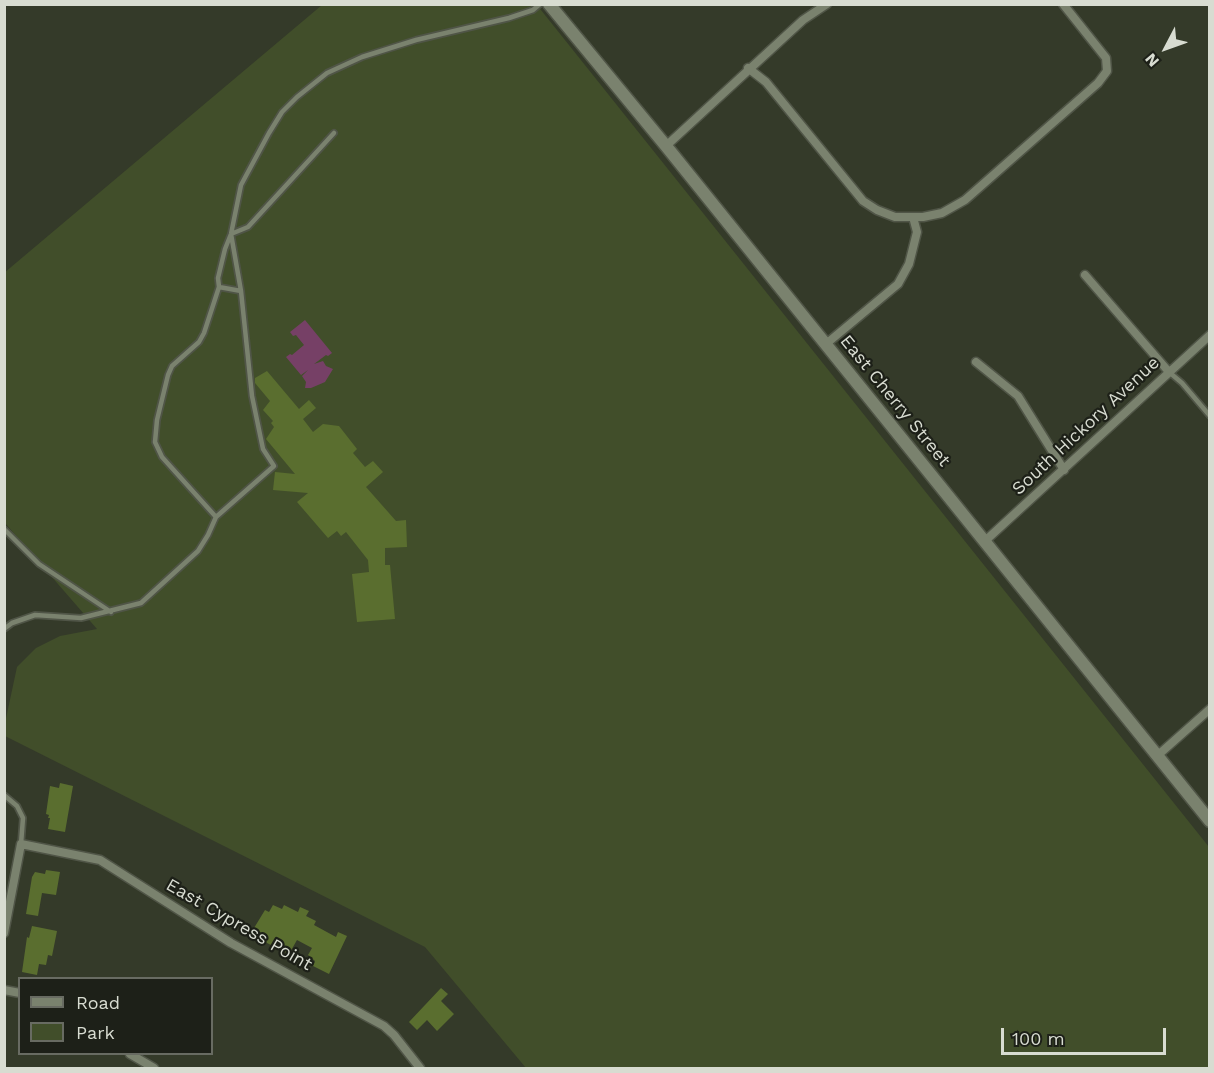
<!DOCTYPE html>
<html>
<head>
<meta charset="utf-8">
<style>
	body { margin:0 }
	#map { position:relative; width:1214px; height:1073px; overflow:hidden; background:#343a29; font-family:"Work Sans",sans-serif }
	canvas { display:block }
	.frame { position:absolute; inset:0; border:6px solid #d8dcd1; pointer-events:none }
	.legend { position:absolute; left:18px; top:977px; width:195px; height:78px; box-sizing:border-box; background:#1d2018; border:2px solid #686b62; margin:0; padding:8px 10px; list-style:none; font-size:18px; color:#d8dcd1 }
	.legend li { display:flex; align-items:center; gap:12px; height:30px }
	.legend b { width:30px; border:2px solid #686b62 }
	.north { position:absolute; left:1136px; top:18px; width:60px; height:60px; -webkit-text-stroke:4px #1d2018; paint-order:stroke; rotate:229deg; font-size:16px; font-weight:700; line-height:24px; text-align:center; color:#d8dcd1 }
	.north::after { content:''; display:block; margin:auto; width:21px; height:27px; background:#d8dcd1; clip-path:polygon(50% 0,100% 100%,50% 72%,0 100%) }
	.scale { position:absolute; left:1001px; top:1028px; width:165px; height:27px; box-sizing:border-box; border:3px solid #d8dcd1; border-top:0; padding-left:8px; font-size:18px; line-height:21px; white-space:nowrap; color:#d8dcd1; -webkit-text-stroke:4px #1d2018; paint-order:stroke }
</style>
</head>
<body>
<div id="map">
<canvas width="1214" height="1073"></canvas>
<div class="frame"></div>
<ul class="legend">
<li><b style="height:8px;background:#7a826e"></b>Road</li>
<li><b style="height:16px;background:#414e2a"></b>Park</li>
</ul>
<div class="north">N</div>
<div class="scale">100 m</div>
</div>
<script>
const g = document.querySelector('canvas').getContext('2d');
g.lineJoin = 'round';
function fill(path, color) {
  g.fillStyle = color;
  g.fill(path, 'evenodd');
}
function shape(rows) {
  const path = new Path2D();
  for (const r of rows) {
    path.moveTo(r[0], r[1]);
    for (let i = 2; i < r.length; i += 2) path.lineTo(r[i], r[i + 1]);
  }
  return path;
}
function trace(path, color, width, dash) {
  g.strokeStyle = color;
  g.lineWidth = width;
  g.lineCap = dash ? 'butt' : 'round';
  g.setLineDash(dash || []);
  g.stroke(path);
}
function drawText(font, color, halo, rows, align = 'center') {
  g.font = font + ' "Work Sans",sans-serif';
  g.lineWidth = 4.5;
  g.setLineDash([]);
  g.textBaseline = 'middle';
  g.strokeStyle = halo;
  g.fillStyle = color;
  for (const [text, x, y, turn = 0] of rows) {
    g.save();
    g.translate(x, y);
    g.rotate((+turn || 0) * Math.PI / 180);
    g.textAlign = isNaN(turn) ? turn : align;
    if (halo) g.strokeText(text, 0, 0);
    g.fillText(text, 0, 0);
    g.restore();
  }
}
fill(shape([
	[322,5,537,5,1209,847,1209,1068,526,1068,425,947,5,736,5,723,17,667,36,648,60,636,97,629,5,523,4,273]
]), '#414e2a');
fill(shape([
	[305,320,332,353,328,356,326,355,314,364,323,361,326,366,333,369,325,382,311,388,305,388,306,382,302,376,308,370,301,375,286,357,290,354,292,355,304,345,296,335,293,336,290,332]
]), '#764066');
fill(shape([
	[267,371,299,409,309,400,316,408,303,419,313,432,323,424,339,426,357,449,353,453,365,467,373,461,383,472,366,487,396,521,406,520,407,547,385,548,385,565,390,565,395,619,357,622,352,574,369,572,368,560,346,532,341,536,337,531,328,538,297,502,308,493,273,490,275,472,295,474,266,439,274,427,271,423,273,421,263,410,270,401,255,383,255,378],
	[60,783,73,786,65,832,48,829,50,818,48,818,49,815,46,814,50,786,59,788],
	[46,870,60,872,56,895,42,893,38,916,26,914,32,877,35,872,45,874],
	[273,905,282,909,284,905,298,912,300,907,309,911,306,916,316,921,314,925,336,937,338,932,347,936,329,974,313,966,315,961,308,955,312,948,297,940,289,954,259,939,262,934,254,928,265,910,269,912],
	[32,926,57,931,52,956,48,955,46,965,39,964,37,975,22,972,27,937,29,938],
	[441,988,448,994,441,1001,454,1014,437,1031,427,1020,417,1030,409,1022]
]), '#5a6e2f');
const lane = shape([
	[231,234,248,227,334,133],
	[231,234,241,291],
	[219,287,241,291,252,396,263,449,274,466,216,517,162,457,155,442,157,420,168,375,172,366,199,342,204,333,219,287,218,278,225,249,231,234,241,185,269,133,282,112,297,97,327,73,362,57,416,40,509,18,533,10,540,4],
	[1169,372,1182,383,1210,416],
	[4,529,39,564,111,612],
	[4,629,12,623,35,615,81,618,141,603,198,551,208,535,216,517],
	[4,795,17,806,23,818,21,844]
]);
const street = shape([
	[748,68,766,82,863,201,877,210,895,217,923,217,942,213,965,200,1098,83,1107,71,1106,58,1063,4],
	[666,146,803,20,827,4],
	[1085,275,1169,372],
	[826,344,898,284,909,264,917,232,913,217],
	[976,362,1018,396,1064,470],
	[985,541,1210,335],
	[1157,756,1210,709],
	[4,933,21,844,100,860,231,943,384,1026,394,1035,420,1068],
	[4,990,20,993],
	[130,1054,154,1068]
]);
const secondary = shape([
	[549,4,666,146,1210,821]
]);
trace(lane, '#505547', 8);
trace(street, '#505547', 11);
trace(secondary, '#505547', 15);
trace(lane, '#7a826e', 4.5);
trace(street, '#7a826e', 8);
trace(secondary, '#7a826e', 12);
drawText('18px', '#d8dcd1', '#1d2018', [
	["East Cherry Street",895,401,51],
	["South Hickory Avenue",1086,426,-43],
	["East Cypress Point",239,925,30]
]);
</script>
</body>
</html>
